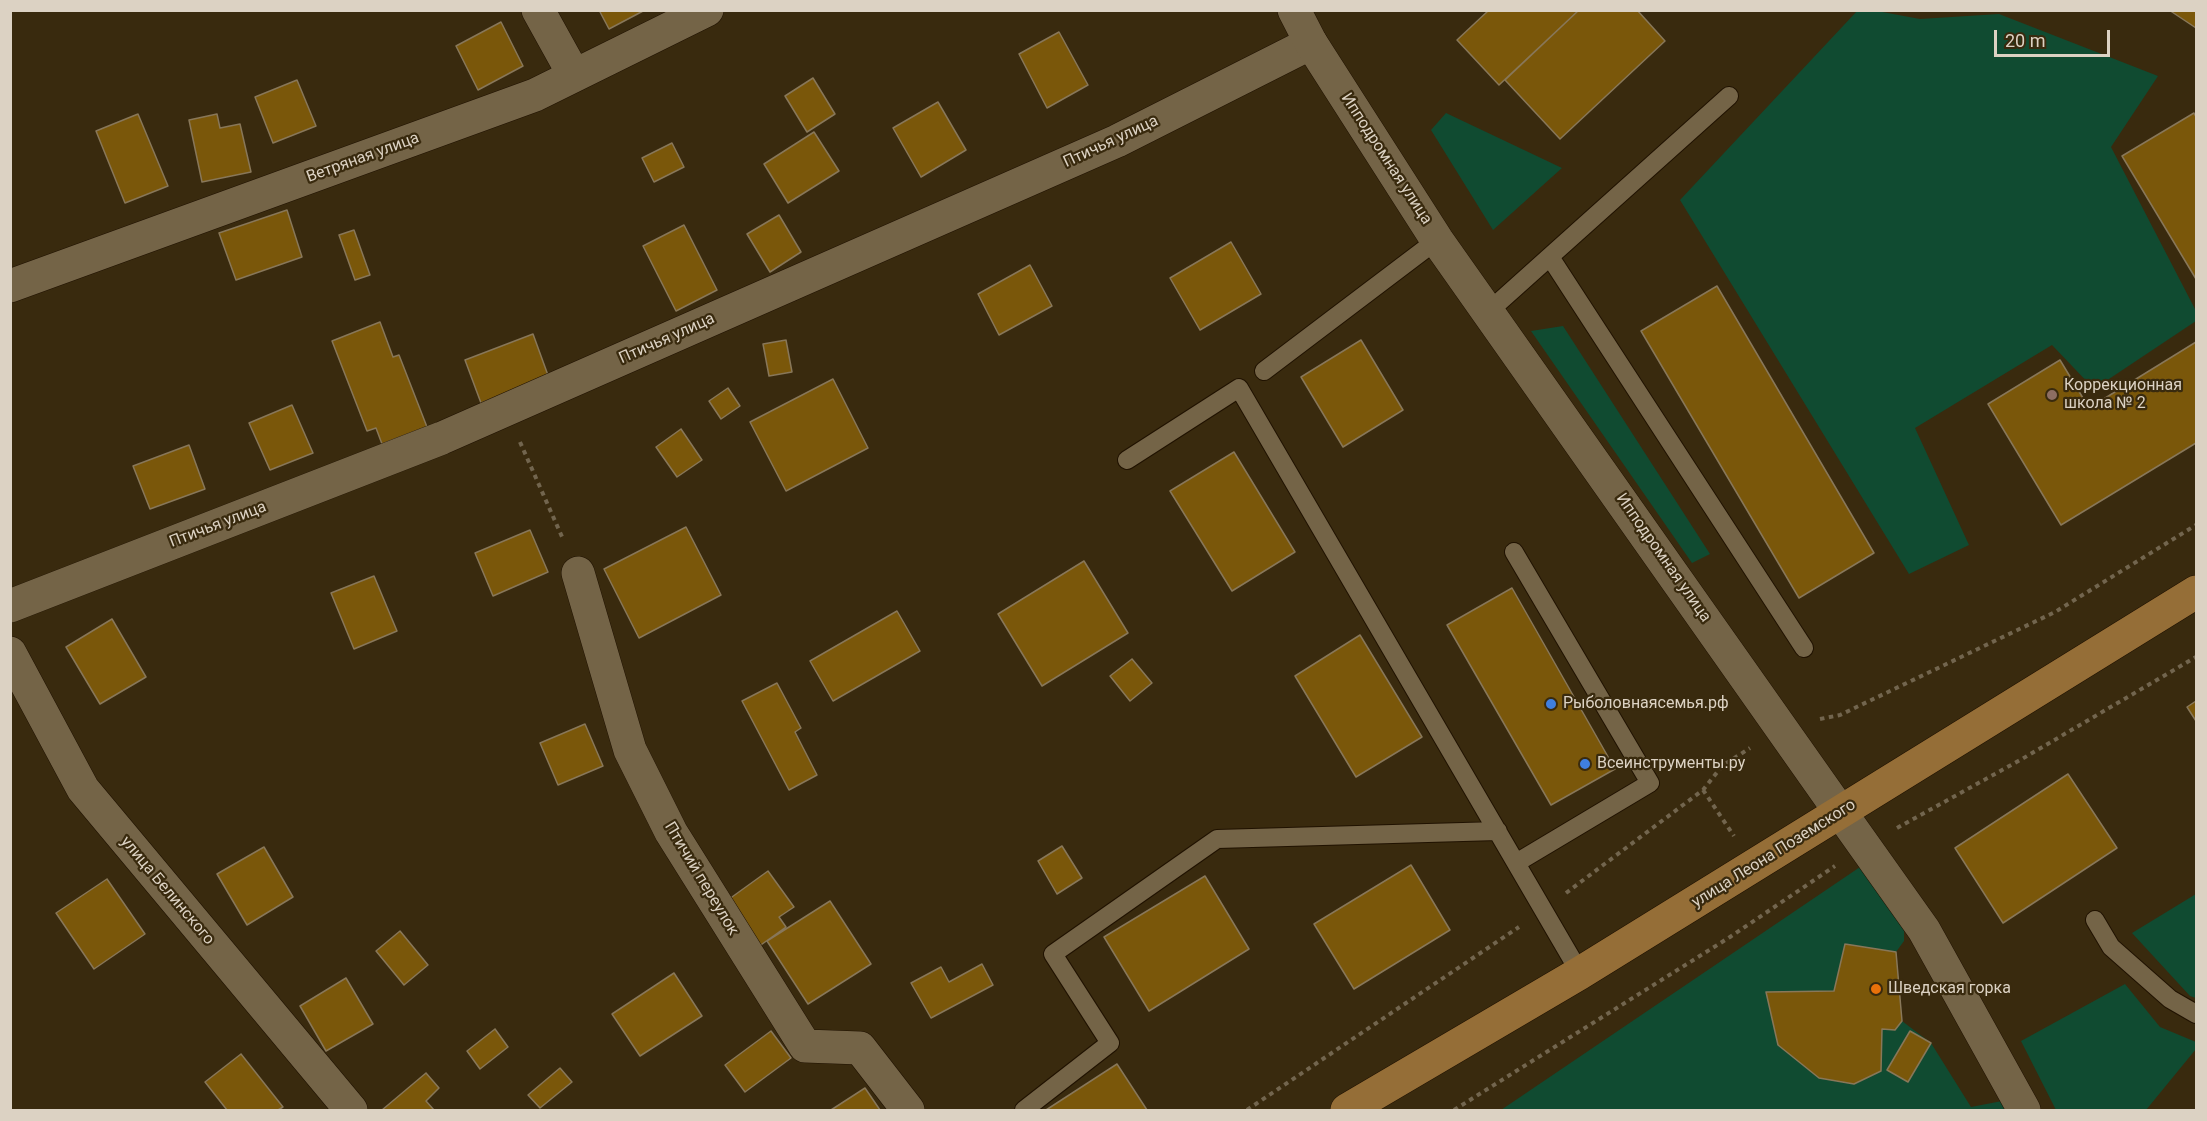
<!DOCTYPE html>
<html>
<head>
<meta charset="utf-8">
<style>
	body { margin:0 }
	#map { position:relative; width:2207px; height:1121px; overflow:hidden; background:#392a0e; font-family:Roboto,sans-serif }
	canvas { display:block }
	.frame { position:absolute; inset:0; border:12px solid #dcd2c3; pointer-events:none }
	.scale { position:absolute; left:1994px; top:30px; width:116px; height:27px; box-sizing:border-box; border:3px solid #dcd2c3; border-top:0; padding-left:8px; font-size:18px; line-height:21px; white-space:nowrap; color:#dcd2c3; -webkit-text-stroke:4px #392a0e; paint-order:stroke }
</style>
</head>
<body>
<div id="map">
<canvas width="2207" height="1121"></canvas>
<div class="frame"></div>
<div class="scale">20 m</div>
</div>
<script>
const g = document.querySelector('canvas').getContext('2d');
g.lineJoin = 'round';
function fill(path, color) {
  g.fillStyle = color;
  g.fill(path, 'evenodd');
}
function shape(rows) {
  const path = new Path2D();
  for (const r of rows) {
    path.moveTo(r[0], r[1]);
    for (let i = 2; i < r.length; i += 2) path.lineTo(r[i], r[i + 1]);
  }
  return path;
}
function trace(path, color, width, dash) {
  g.strokeStyle = color;
  g.lineWidth = width;
  g.lineCap = dash ? 'butt' : 'round';
  g.setLineDash(dash || []);
  g.stroke(path);
}
function drawText(font, color, halo, rows, align = 'center') {
  g.font = font + ' Roboto,sans-serif';
  g.lineWidth = 4.5;
  g.setLineDash([]);
  g.textBaseline = 'middle';
  g.strokeStyle = halo;
  g.fillStyle = color;
  for (const [text, x, y, turn = 0] of rows) {
    g.save();
    g.translate(x, y);
    g.rotate((+turn || 0) * Math.PI / 180);
    g.textAlign = isNaN(turn) ? turn : align;
    if (halo) g.strokeText(text, 0, 0);
    g.fillText(text, 0, 0);
    g.restore();
  }
}
fill(shape([
	[1858,10,1877,11,1920,19,1999,14,2158,76,2111,147,2196,311,2196,321,2094,389,2052,345,1915,428,1969,545,1909,574,1680,200],
	[1446,113,1562,168,1493,230,1431,130],
	[1563,326,1710,554,1692,563,1531,331],
	[1863,865,1904,918,1904,941,1896,952,1902,1021,1931,1043,1971,1107,2002,1101,2006,1110,1501,1110],
	[2196,894,2196,998,2190,996,2132,933],
	[2125,984,2160,1027,2196,1042,2196,1049,2146,1110,2056,1110,2021,1041]
]), '#104b31');
const building = shape([
	[599,10,645,10,609,29,599,10],
	[1489,10,1579,10,1499,85,1457,40,1489,10],
	[1579,10,1637,10,1665,41,1560,139,1505,80,1579,10],
	[2169,10,2196,10,2196,28,2169,10],
	[501,22,523,66,478,90,456,46,501,22],
	[1059,32,1088,85,1047,108,1019,54,1059,32],
	[813,78,835,114,807,132,785,96,813,78],
	[297,80,316,126,273,143,255,97,297,80],
	[938,102,966,150,921,177,893,128,938,102],
	[2194,113,2196,117,2196,279,2122,156,2194,113],
	[138,114,168,186,125,203,96,131,138,114],
	[217,114,220,128,240,124,251,172,202,182,189,120,217,114],
	[814,132,839,171,788,203,764,164,814,132],
	[672,143,684,167,654,182,642,158,672,143],
	[287,210,302,257,236,280,219,233,287,210],
	[779,215,801,252,770,272,747,234,779,215],
	[684,225,717,290,676,311,643,246,684,225],
	[354,230,370,275,355,280,339,235,354,230],
	[1231,242,1261,294,1200,330,1170,278,1231,242],
	[1030,265,1052,306,999,335,978,294,1030,265],
	[1717,286,1874,553,1799,598,1641,331,1717,286],
	[380,322,393,357,399,355,427,427,382,444,376,428,367,431,332,341,380,322],
	[533,334,549,378,481,403,465,360,533,334],
	[786,340,792,372,769,376,763,344,786,340],
	[1361,340,1403,410,1343,447,1301,377,1361,340],
	[2196,342,2196,443,2061,525,1988,404,2060,360,2089,408,2196,342],
	[833,379,868,448,786,491,750,422,833,379],
	[728,388,740,406,721,419,709,401,728,388],
	[292,405,313,453,270,470,249,423,292,405],
	[681,429,702,460,677,477,656,447,681,429],
	[189,445,205,489,150,509,133,466,189,445],
	[1234,452,1295,552,1232,591,1170,491,1234,452],
	[686,527,721,595,639,638,604,569,686,527],
	[530,530,548,572,493,596,475,553,530,530],
	[1084,561,1128,633,1042,686,998,614,1084,561],
	[374,576,397,631,354,649,331,593,374,576],
	[1512,588,1615,769,1551,805,1447,625,1512,588],
	[897,611,920,651,833,701,810,661,897,611],
	[112,619,146,677,100,704,66,647,112,619],
	[1360,635,1422,737,1356,777,1295,676,1360,635],
	[1132,659,1152,683,1130,701,1110,676,1132,659],
	[777,683,801,728,795,732,817,775,789,790,742,701,777,683],
	[2196,701,2196,721,2187,707,2196,701],
	[585,724,603,766,558,785,540,743,585,724],
	[2068,774,2117,848,2003,923,1955,848,2068,774],
	[1062,846,1082,878,1057,894,1038,861,1062,846],
	[264,847,293,897,247,925,217,874,264,847],
	[1411,865,1450,930,1354,989,1314,924,1411,865],
	[768,871,794,907,779,917,786,927,758,947,725,902,768,871],
	[1205,876,1249,949,1149,1011,1104,937,1205,876],
	[107,879,145,934,94,969,56,913,107,879],
	[830,901,871,964,808,1004,767,941,830,901],
	[400,931,428,965,404,985,376,951,400,931],
	[1845,944,1896,952,1902,1021,1895,1030,1882,1029,1881,1071,1854,1084,1819,1078,1778,1045,1766,992,1834,991,1845,944],
	[982,964,993,985,931,1018,911,983,941,967,949,982,982,964],
	[674,973,702,1016,640,1056,612,1014,674,973],
	[346,978,373,1024,326,1051,300,1006,346,978],
	[495,1029,508,1047,480,1069,467,1051,495,1029],
	[771,1031,791,1058,745,1092,725,1065,771,1031],
	[1910,1031,1931,1043,1908,1082,1887,1070,1910,1031],
	[241,1054,283,1107,278,1110,227,1110,205,1082,241,1054],
	[1117,1064,1147,1110,1046,1110,1117,1064],
	[560,1068,572,1082,540,1108,528,1095,560,1068],
	[426,1073,439,1088,426,1101,434,1110,382,1110,426,1073],
	[865,1088,880,1110,831,1110,865,1088]
]);
fill(building, '#7a570a');
trace(building, '#887759', 1.5);
const service = shape([
	[1550,257,1804,648],
	[1488,312,1729,96],
	[1264,371,1437,240],
	[1127,460,1239,388,1580,973],
	[1514,552,1650,783,1516,863],
	[2095,920,2111,947,2170,999,2196,1014],
	[1024,1110,1110,1043,1053,954,1217,839,1498,831]
]);
const minor = shape([
	[538,10,574,75],
	[10,286,535,95,707,10],
	[578,573,630,750,671,832,805,1046,860,1048,908,1110],
	[10,606,442,438,1117,141,1311,43],
	[10,653,83,789,351,1110],
	[1841,813,1924,930,2024,1110]
]);
const secondary = shape([
	[1294,10,1311,43,1437,240,1841,813]
]);
const primary = shape([
	[1347,1110,1580,973,2196,592]
]);
trace(service, '#201200', 20);
trace(minor, '#201200', 34);
trace(secondary, '#201200', 34);
trace(primary, '#201200', 34);
trace(shape([
	[520,442,563,539],
	[1820,719,1840,715,2055,612,2196,525],
	[1703,790,1734,836],
	[1897,828,2022,759,2196,657],
	[1566,893,1703,790,1722,766,1750,748],
	[1247,1110,1519,927],
	[1454,1110,1730,937,1835,866]
]), '#72654e', 4, [4.5, 4.5]);
trace(service, '#746447', 18);
trace(minor, '#746447', 33);
trace(secondary, '#746447', 33);
trace(primary, '#956e37', 33);
for (const [x, y, r, color] of [
	[2052,395,6,"#8d6e63"],
	[1551,704,6,"#3f7fe0"],
	[1585,764,6,"#3f7fe0"],
	[1876,989,6,"#e8710a"]
]) {
  const dot = new Path2D();
  dot.arc(x, y, r, 0, 2 * Math.PI);
  g.fillStyle = color;
  g.fill(dot);
  trace(dot, '#392a0e', 2);
}
drawText('16px', '#dcd2c3', '#392a0e', [
	["Птичья улица",1111,142,-25],
	["Ветряная улица",363,158,-20],
	["Ипподромная улица",1386,159,57],
	["Птичья улица",667,339,-24],
	["Птичья улица",218,525,-21],
	["Ипподромная улица",1663,558,55],
	["улица Леона Поземского",1774,854,-32],
	["Птичий переулок",701,879,59],
	["улица Белинского",167,891,50]
]);
drawText('16px', '#dcd2c3', '#392a0e', [
	["Коррекционная",2064,386],
	["школа № 2",2064,404],
	["Рыболовнаясемья.рф",1563,704],
	["Всеинструменты.ру",1597,764],
	["Шведская горка",1888,989]
], 'left');
</script>
</body>
</html>
